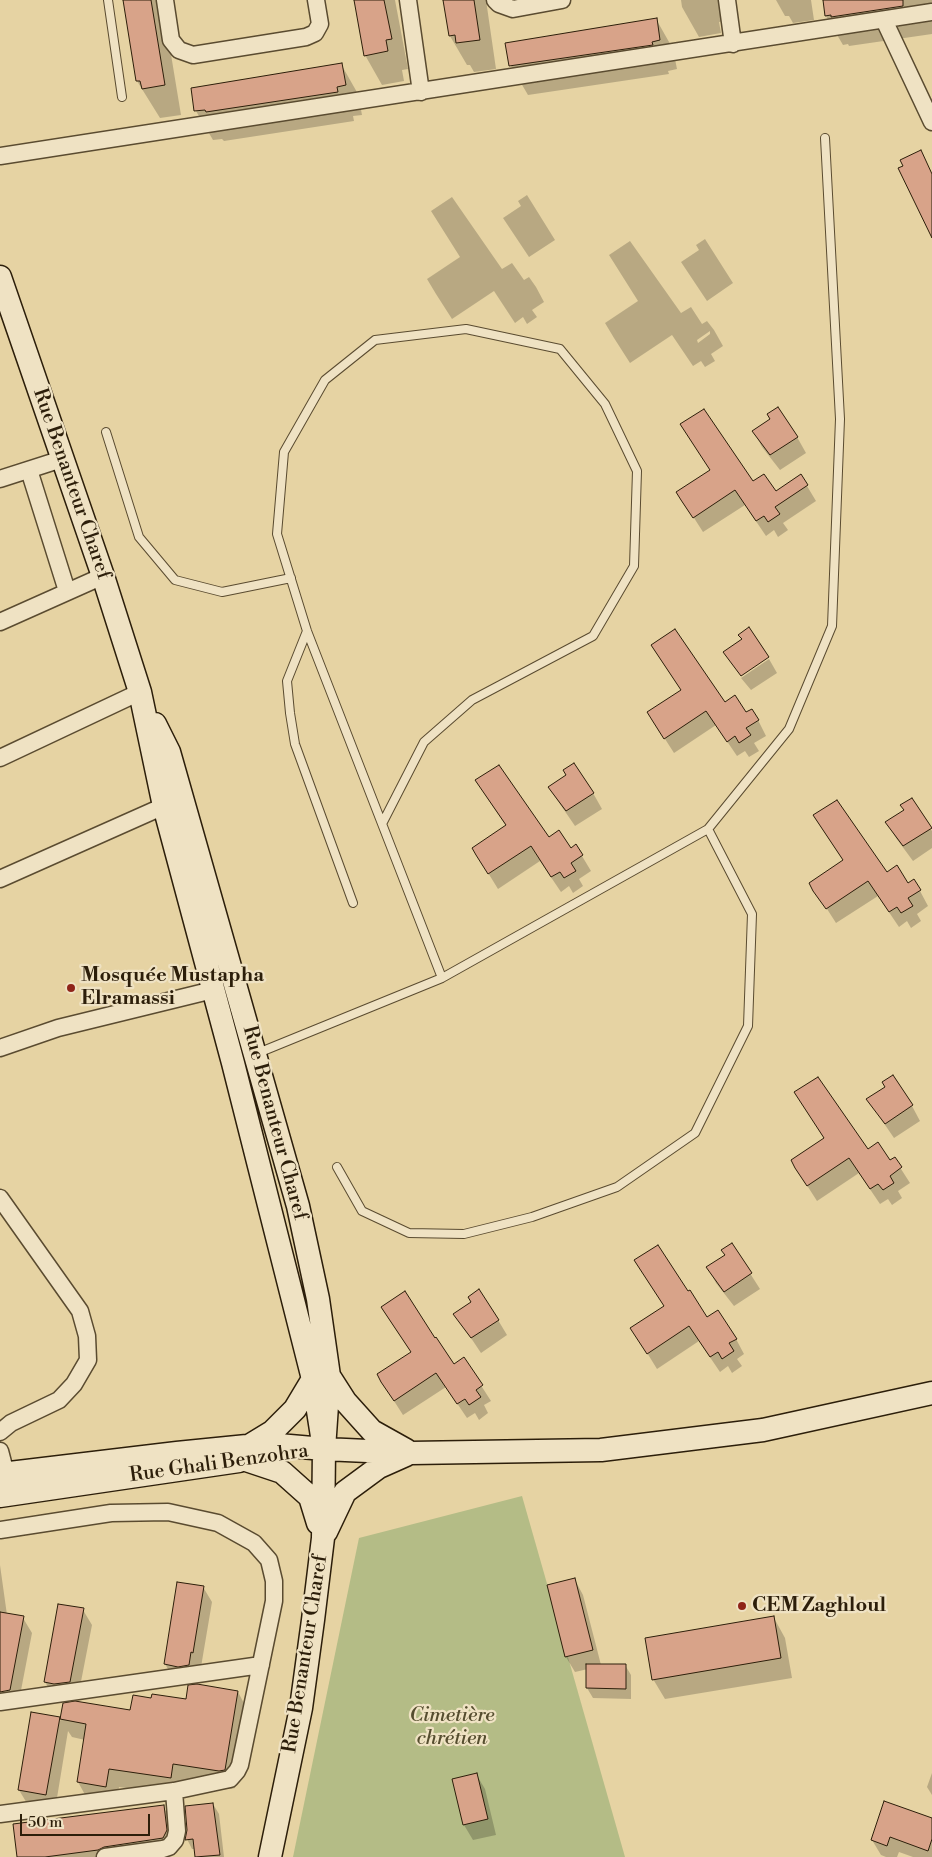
<!DOCTYPE html>
<html>
<head>
<meta charset="utf-8">
<style>
	body { margin:0 }
	#map { position:relative; width:932px; height:1857px; overflow:hidden; background:#e6d3a3; font-family:"Libre Bodoni",serif }
	canvas { display:block }
	.scale { position:absolute; left:20px; top:1814px; width:130px; height:22px; box-sizing:border-box; border:2px solid #2c1e0a; border-top:0; padding-left:6px; font-size:15px; line-height:18px; white-space:nowrap; color:#2c1e0a; -webkit-text-stroke:4px #efe2c3; paint-order:stroke }
</style>
</head>
<body>
<div id="map">
<canvas width="932" height="1857"></canvas>
<div class="scale">50 m</div>
</div>
<script>
const g = document.querySelector('canvas').getContext('2d');
g.lineJoin = 'round';
function fill(path, color) {
  g.fillStyle = color;
  g.fill(path, 'evenodd');
}
function shape(rows) {
  const path = new Path2D();
  for (const r of rows) {
    path.moveTo(r[0], r[1]);
    for (let i = 2; i < r.length; i += 2) path.lineTo(r[i], r[i + 1]);
  }
  return path;
}
function trace(path, color, width, dash) {
  g.strokeStyle = color;
  g.lineWidth = width;
  g.lineCap = dash ? 'butt' : 'round';
  g.setLineDash(dash || []);
  g.stroke(path);
}
function drawText(font, color, halo, rows, align = 'center') {
  g.font = font + ' "Libre Bodoni",serif';
  g.lineWidth = 4.5;
  g.setLineDash([]);
  g.textBaseline = 'middle';
  g.strokeStyle = halo;
  g.fillStyle = color;
  for (const [text, x, y, turn = 0] of rows) {
    g.save();
    g.translate(x, y);
    g.rotate((+turn || 0) * Math.PI / 180);
    g.textAlign = isNaN(turn) ? turn : align;
    if (halo) g.strokeText(text, 0, 0);
    g.fillText(text, 0, 0);
    g.restore();
  }
}
fill(shape([
	[522,1496,625,1857,293,1857,359,1538]
]), '#b4bc86');
fill(shape([
	[124,0,162,0,181,115,160,118,137,81],
	[355,0,395,0,408,69,402,70,404,81,382,85,365,55],
	[445,0,486,0,496,69,474,72,470,65,467,65,450,36],
	[681,0,720,0,724,21,719,22,721,33,699,37,682,7],
	[776,0,811,0,814,20,793,23,789,16,785,16],
	[824,0,932,0,932,34,849,46,848,44,843,45,826,16],
	[656,19,673,49,677,69,668,71,669,74,528,95,511,66,507,44],
	[341,64,358,94,362,115,353,116,354,121,224,141,222,139,213,140,196,111],
	[527,195,555,240,529,257,503,218,521,206,518,201],
	[452,197,502,269,512,263,524,280,529,277,536,287,544,302,532,310,537,317,527,324,523,317,515,323,494,291,452,319,436,294,427,279,460,257,431,211],
	[705,239,733,283,707,301,681,262,699,250,696,245],
	[630,241,681,313,691,307,702,324,707,321,714,330,723,346,711,354,715,361,705,367,701,361,693,366,672,335,630,363,614,338,605,323,638,301,609,255],
	[710,331,710,334,698,343,697,340],
	[754,432,797,437,806,453,780,470,762,447],
	[801,476,816,501,783,523,788,530,778,537,774,530,766,536,745,505,703,532,687,507,753,482,775,493],
	[769,659,777,673,751,690,741,678],
	[682,691,724,703,758,720,766,736,754,743,759,751,749,757,745,751,737,756,716,725,674,753,658,728],
	[549,788,593,793,602,809,575,826],
	[486,796,549,839,571,849,576,846,591,871,579,879,583,886,573,893,569,886,561,892,540,861,498,889,482,863,506,826],
	[911,799,932,831,932,848,913,861,896,838,887,823,905,811],
	[815,816,886,874,920,891,928,906,917,914,921,921,911,928,907,921,899,927,878,896,836,923,820,898,844,861],
	[868,1100,912,1106,920,1121,894,1138],
	[825,1139,868,1151,889,1161,894,1158,910,1183,898,1191,902,1198,892,1205,888,1199,880,1204,859,1173,817,1201,801,1176],
	[732,1245,760,1289,734,1306,716,1283,708,1268,726,1256],
	[636,1261,688,1293,707,1319,736,1339,744,1354,737,1359,742,1366,732,1373,728,1366,720,1372,699,1341,657,1369,641,1343,665,1307],
	[382,1307,434,1339,454,1365,464,1359,491,1401,484,1405,488,1413,479,1420,475,1413,467,1418,446,1387,403,1415,387,1390,412,1353],
	[455,1314,498,1320,507,1335,481,1353],
	[0,1565,7,1615,23,1618,32,1633,18,1706,0,1703],
	[575,1580,583,1595,601,1665,625,1665,631,1675,631,1699,593,1698,587,1688,588,1669,575,1672,566,1657,548,1586],
	[203,1587,212,1602,201,1667,174,1679,165,1664],
	[83,1610,92,1625,78,1697,54,1697,45,1682],
	[774,1618,785,1638,792,1678,665,1699,653,1679],
	[238,1692,248,1711,235,1788,231,1789,183,1782,181,1796,119,1787,116,1805,88,1800,78,1782,85,1740,72,1737,68,1731,55,1810,28,1805,19,1790,59,1718,61,1721,64,1704,131,1712,152,1699,187,1701],
	[932,1773,932,1795,927,1787],
	[476,1774,485,1789,496,1835,473,1840,464,1825,453,1780],
	[213,1804,219,1814,224,1857,196,1857,195,1849,192,1849,187,1839],
	[163,1806,173,1824,176,1848,173,1855,163,1857,19,1857],
	[932,1819,932,1857,913,1857,899,1852,897,1857,886,1857,881,1855,872,1840]
]), '#0003');
const building = shape([
	[123,0,151,0,165,85,142,89,140,81,136,81,123,0],
	[354,0,384,0,392,39,386,40,388,51,364,56,354,0],
	[443,0,474,0,480,40,456,43,455,35,449,36,443,0],
	[823,0,903,0,903,6,831,17,831,15,825,16,823,0],
	[657,18,660,40,652,42,653,45,509,66,505,43,657,18],
	[342,63,346,85,337,87,338,92,206,112,205,110,194,111,191,88,342,63],
	[921,150,932,174,932,238,898,168,903,166,900,160,921,150],
	[778,407,798,437,770,455,752,431,770,419,767,414,778,407],
	[704,409,753,481,764,474,776,491,801,474,808,485,775,507,780,514,768,522,764,516,756,521,735,490,693,518,681,500,676,492,710,470,680,424,704,409],
	[749,627,769,657,741,676,723,652,742,639,738,635,749,627],
	[675,629,725,702,735,695,746,712,752,709,759,720,746,728,751,735,739,743,735,736,727,742,706,711,664,739,652,720,647,712,681,690,651,645,675,629],
	[574,763,594,793,566,811,548,787,566,775,563,770,574,763],
	[499,765,549,837,559,830,571,848,576,844,583,855,571,863,576,871,564,878,560,872,551,877,531,846,488,874,476,855,472,848,506,825,475,780,499,765],
	[912,798,932,828,903,846,885,822,904,810,900,805,912,798],
	[837,800,887,872,897,865,908,883,914,879,921,890,908,898,913,906,901,913,897,907,889,912,868,881,826,909,813,891,809,883,843,860,813,815,837,800],
	[893,1075,913,1105,885,1124,866,1099,885,1087,882,1082,893,1075],
	[818,1077,868,1149,878,1142,890,1160,895,1157,902,1167,890,1176,894,1183,883,1190,878,1184,870,1189,849,1158,807,1186,795,1168,791,1160,824,1138,794,1092,818,1077],
	[732,1243,752,1273,724,1292,706,1267,725,1255,721,1250,732,1243],
	[658,1245,688,1291,690,1290,707,1317,718,1310,737,1339,729,1343,734,1351,722,1359,718,1352,710,1357,689,1326,647,1354,630,1328,664,1306,634,1260,658,1245],
	[479,1289,499,1320,471,1338,453,1314,471,1302,468,1297,479,1289],
	[405,1291,435,1338,436,1337,454,1364,464,1357,483,1385,476,1390,481,1397,469,1405,465,1399,457,1404,436,1373,394,1401,381,1382,377,1374,411,1352,381,1307,405,1291],
	[575,1578,593,1650,565,1657,547,1585,575,1578],
	[177,1582,204,1586,193,1653,191,1652,189,1665,178,1667,164,1664,177,1582],
	[58,1604,84,1608,70,1682,54,1684,44,1682,58,1604],
	[0,1612,24,1616,10,1690,0,1692,0,1612],
	[774,1616,781,1658,652,1680,645,1638,774,1616],
	[586,1664,626,1664,626,1689,586,1688,586,1664],
	[197,1684,238,1691,225,1770,219,1771,173,1764,171,1778,109,1769,106,1787,77,1782,86,1724,60,1719,63,1703,75,1701,130,1710,133,1695,151,1698,152,1694,186,1699,188,1685,197,1684],
	[31,1712,60,1717,46,1795,18,1790,31,1712],
	[477,1773,488,1819,463,1825,452,1779,477,1773],
	[884,1801,932,1818,932,1839,928,1851,890,1837,887,1846,871,1840,884,1801],
	[213,1803,220,1855,195,1857,193,1839,185,1840,187,1830,185,1806,213,1803],
	[164,1805,167,1830,163,1838,104,1847,98,1850,45,1857,17,1857,13,1824,164,1805]
]);
fill(building, '#d8a389');
trace(building, '#2c1e0a', 1);
const service = shape([
	[108,0,122,97],
	[106,432,139,537,175,580,222,592,291,578],
	[307,631,287,681,290,713,295,744,353,903],
	[383,822,424,742,472,700,593,636,634,566,637,471,605,404,560,349,466,329,375,340,325,380,284,452,277,534,307,631,442,978],
	[258,1053,442,978,708,829,789,729,832,626,840,419,825,138],
	[337,1167,362,1211,409,1233,464,1234,532,1217,617,1187,695,1133,748,1026,752,914,708,829]
]);
const minor = shape([
	[165,0,171,40,179,50,193,55,306,37,315,33,320,24,316,0],
	[408,0,421,92],
	[495,0,499,4,513,9,562,0],
	[727,0,733,44],
	[884,20,932,122],
	[0,156,932,12],
	[29,470,67,591],
	[0,479,62,459],
	[0,622,103,576],
	[0,758,140,692],
	[0,879,164,806],
	[0,1048,58,1028,213,990],
	[0,1198,80,1311,87,1336,88,1360,74,1384,59,1400,11,1423,0,1432],
	[0,1451,6,1474],
	[0,1530,111,1513,168,1512,218,1523,254,1543,269,1560,274,1581,274,1601,240,1765,237,1771,230,1779,174,1791,0,1814],
	[0,1702,261,1665],
	[105,1857,163,1849,169,1847,175,1840,177,1831,174,1791]
]);
const secondary = shape([
	[0,277,103,576,140,692,164,806,233,1063,313,1379,324,1449],
	[155,724,169,752,298,1206,318,1299,329,1376,324,1449,323,1538,313,1620,301,1708,270,1857],
	[329,1376,345,1401,372,1431,406,1450],
	[249,1446,272,1432,295,1409,313,1379],
	[246,1460,282,1472,310,1497,318,1523],
	[0,1474,177,1453,267,1444,324,1449,411,1453,601,1450,763,1430,932,1393],
	[0,1496,239,1461],
	[326,1532,345,1492,379,1467,406,1455]
]);
trace(service, '#5a4b30', 10);
trace(minor, '#5a4b30', 19);
trace(secondary, '#2c1e0a', 25);
trace(service, '#efe2c3', 8);
trace(minor, '#efe2c3', 16);
trace(secondary, '#efe2c3', 22);
for (const [x, y, r, color] of [
	[71,988,5,"#8f2418"],
	[742,1606,5,"#8f2418"]
]) {
  const dot = new Path2D();
  dot.arc(x, y, r, 0, 2 * Math.PI);
  g.fillStyle = color;
  g.fill(dot);
  trace(dot, '#efe2c3', 2);
}
drawText('20px', '#2c1e0a', '#efe2c3', [
	["Rue Benanteur Charef",71,484,71],
	["Rue Benanteur Charef",274,1123,75],
	["Rue Ghali Benzohra",219,1464,-8],
	["Rue Benanteur Charef",306,1654,-81]
]);
drawText('bold 20px', '#2c1e0a', '#efe2c3', [
	["Mosquée Mustapha",81,976],
	["Elramassi",81,999],
	["CEM Zaghloul",752,1606]
], 'left');
drawText('italic 20px', '#554d2f', '#efe2c3', [
	["Cimetière",452,1716],
	["chrétien",452,1739]
]);
</script>
</body>
</html>
